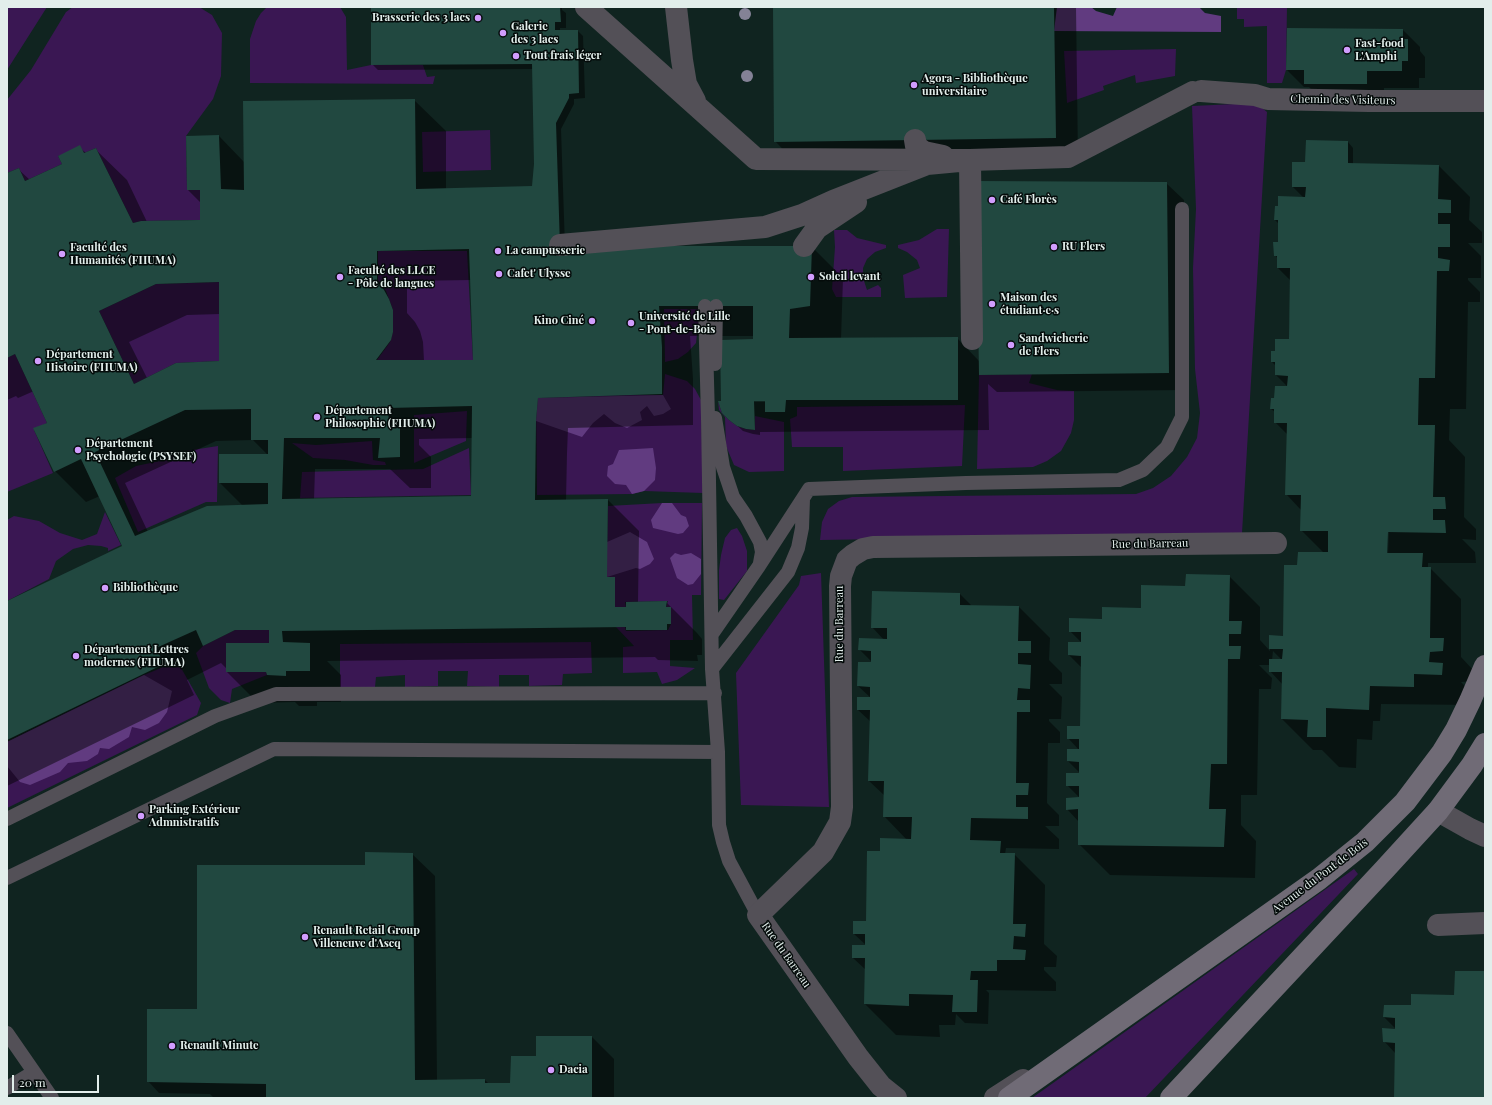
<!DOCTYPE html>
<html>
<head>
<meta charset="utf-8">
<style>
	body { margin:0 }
	#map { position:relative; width:1492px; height:1105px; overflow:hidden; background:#102420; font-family:"Playfair Display",serif }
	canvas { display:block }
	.frame { position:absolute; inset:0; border:8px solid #e2eeeb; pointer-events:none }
	.scale { position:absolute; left:12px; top:1075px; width:87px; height:18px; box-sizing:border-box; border:2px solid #e2eeeb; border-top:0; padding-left:5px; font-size:12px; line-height:14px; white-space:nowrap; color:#e2eeeb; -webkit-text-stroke:3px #040b0a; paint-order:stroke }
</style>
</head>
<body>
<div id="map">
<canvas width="1492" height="1105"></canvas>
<div class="frame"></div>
<div class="scale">20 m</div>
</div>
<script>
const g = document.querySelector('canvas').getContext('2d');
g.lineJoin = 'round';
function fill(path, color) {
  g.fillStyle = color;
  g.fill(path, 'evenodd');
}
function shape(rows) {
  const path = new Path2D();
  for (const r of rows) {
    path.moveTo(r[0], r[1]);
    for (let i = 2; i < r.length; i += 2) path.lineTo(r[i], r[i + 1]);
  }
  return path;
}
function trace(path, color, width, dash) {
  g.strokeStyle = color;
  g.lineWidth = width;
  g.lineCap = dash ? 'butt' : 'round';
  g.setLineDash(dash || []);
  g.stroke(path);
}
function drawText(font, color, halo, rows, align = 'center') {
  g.font = font + ' "Playfair Display",serif';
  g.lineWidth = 3;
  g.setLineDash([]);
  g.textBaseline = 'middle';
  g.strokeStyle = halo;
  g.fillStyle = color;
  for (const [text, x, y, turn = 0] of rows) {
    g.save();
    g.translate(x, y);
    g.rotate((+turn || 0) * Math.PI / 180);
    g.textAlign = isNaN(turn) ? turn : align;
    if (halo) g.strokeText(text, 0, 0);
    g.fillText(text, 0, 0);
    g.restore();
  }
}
fill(shape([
	[7,7,47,7,7,70],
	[73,7,199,7,212,15,222,33,221,76,213,99,186,136,187,190,200,190,200,220,141,221,133,223,96,148,84,153,58,156,62,164,25,181,19,168,7,173,7,100,31,70,66,12],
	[267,7,340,7,346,17,347,70,371,65,423,65,427,77,435,76,433,84,250,83,250,39,256,21,261,13],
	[1237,7,1287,7,1286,70,1282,83,1267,83,1267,26,1244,27,1244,19,1237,19],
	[1176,49,1175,76,1136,83,1135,75,1103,86,1104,90,1067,103,1064,51],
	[1256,103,1267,112,1242,533,820,540,822,522,828,509,839,501,852,497,1136,494,1153,488,1171,476,1187,457,1197,438,1200,413,1195,369,1193,268,1196,209,1192,106],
	[490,130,491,170,423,172,422,132],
	[937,229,949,229,947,297,905,298,903,275,920,268,917,260,907,252,898,248,898,245,919,240],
	[834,230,847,230,857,238,886,245,886,248,875,252,867,259,863,268,863,278,867,290,878,285,881,288,881,297,836,297,832,289,835,247],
	[378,251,467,251,473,360,377,360,390,342,393,331,393,310,386,291,378,280],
	[219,282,219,361,176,363,134,384,99,311,156,284],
	[664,309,700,309,696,343,688,352,678,359,665,362],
	[15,354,47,423,34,430,53,473,7,492,7,358],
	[665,374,687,381,695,389,701,400,703,493,644,491,632,494,537,495,536,394,663,395],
	[1032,374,1029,383,1057,390,1074,391,1074,420,1071,433,1061,451,1047,461,1033,467,977,469,979,375],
	[718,401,722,413,729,420,737,426,746,429,755,430,755,416,784,422,784,471,749,472,734,465,726,446,725,417,719,410],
	[965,405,962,466,843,471,843,447,792,447,790,419,797,416,797,407],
	[467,411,466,441,414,463,414,415],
	[372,441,373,460,385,462,386,465,373,465,345,460,313,458,292,443,316,445],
	[218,446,217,502,206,502,138,532,115,478,136,466,160,461,179,452],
	[469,448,471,495,300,498,302,472,423,469],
	[662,503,702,503,701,595,692,595,693,640,670,640,670,666,695,668,677,680,662,684,657,672,623,673,623,647,634,646,616,627,625,627,626,631,668,630,671,624,671,607,666,607,668,601,625,602,626,607,615,607,607,577,607,542,608,506],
	[105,512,121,545,108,551,108,548,101,546,88,545,73,549,56,561,49,579,7,601,7,520,14,516,39,521,60,533,82,540,97,534],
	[737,528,742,536,747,551,747,571,724,600,719,599,719,570,721,555,725,538,731,530],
	[821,573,829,807,741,805,736,673,799,585,801,576],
	[235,630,269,630,269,643,226,643,226,672,266,672,267,675,232,689,230,703,221,700,209,688,196,653,203,646],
	[591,642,592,673,563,674,562,685,529,686,529,675,499,675,499,687,467,686,468,671,438,671,438,686,405,687,405,675,376,677,375,687,340,688,340,644],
	[176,659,201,703,197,715,7,808,7,742,144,675,166,666],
	[1354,869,1358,874,1145,1098,1032,1098]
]), '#3a1753');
fill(shape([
	[1057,7,1091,7,1096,11,1113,16,1117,7,1199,7,1205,13,1221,16,1221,32,1054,31],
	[663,395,671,409,663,414,654,416,647,406,640,412,642,420,627,428,615,423,604,414,593,423,582,437,536,421,538,398],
	[653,448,656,468,655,480,644,491,632,494,626,485,615,484,607,476,608,466,613,464,619,450],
	[662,503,672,503,681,515,686,517,689,526,683,533,678,534,653,528,651,520],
	[630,532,647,542,654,559,650,564,640,569,636,568,607,577,607,542],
	[675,553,681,555,691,553,701,559,701,574,693,584,688,585,677,578,670,558],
	[144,675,172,691,167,712,159,723,145,730,132,727,129,737,109,749,100,748,98,754,87,761,68,763,60,772,30,785,20,782,7,766,7,742]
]), '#613b80');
fill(shape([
	[372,7,562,7,562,10,566,13,566,28,560,28,560,31,578,31,583,36,585,98,574,99,574,104,561,129,565,247,812,247,843,278,841,339,957,338,979,361,1166,183,1184,200,1186,390,997,392,988,384,989,430,760,432,760,435,753,434,743,431,729,418,724,402,754,340,754,336,690,336,693,379,693,425,568,428,567,453,566,501,608,500,639,531,638,602,666,602,697,633,702,639,702,655,697,655,698,661,658,660,655,657,327,661,341,675,341,702,317,702,317,706,299,706,295,702,258,703,227,672,227,669,221,663,187,680,194,695,7,786,7,598,9,602,123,546,100,496,86,502,55,471,49,423,34,391,18,398,16,396,7,400,7,174,18,169,30,180,63,164,79,147,86,153,95,149,127,180,147,222,201,220,201,203,188,190,219,136,244,162,414,100,446,131,446,189,533,187,535,164,533,69,378,70,372,64],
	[471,280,474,360,424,361,423,342,420,331,415,322,407,313,407,281],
	[220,314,220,362,147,378,129,342,187,315],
	[752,400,766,400,766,402,754,402],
	[472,438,472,497,314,500,315,469,390,469,410,488,431,488,431,457,419,445,419,439],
	[253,440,268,455,220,483,243,506,148,532,125,483,216,441],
	[774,7,1076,7,1078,160,797,164,775,141],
	[1403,30,1420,47,1420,51,1425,57,1425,78,1419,78,1419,88,1384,88,1384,101,1322,101,1309,87,1304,87,1287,70],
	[1348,142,1353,148,1353,164,1439,166,1470,197,1469,220,1482,232,1482,243,1468,243,1481,256,1481,278,1468,278,1468,280,1480,292,1480,302,1468,302,1466,409,1450,409,1449,440,1465,457,1464,517,1476,529,1476,540,1462,539,1475,552,1476,563,1428,563,1428,568,1430,568,1461,599,1461,657,1474,671,1474,681,1461,682,1473,695,1473,705,1381,704,1380,721,1373,721,1372,740,1357,739,1356,768,1339,767,1322,750,1313,750,1282,719,1283,685,1270,671,1270,665,1259,665,1272,678,1271,689,1259,689,1257,795,1241,795,1241,825,1256,841,1255,878,1110,875,1079,844,1079,822,1067,809,1080,798,1067,785,1081,774,1068,761,1079,750,1068,738,1080,727,1082,668,1069,655,1081,642,1070,631,1141,609,1185,587,1229,576,1260,607,1260,640,1270,651,1270,636,1284,637,1299,566,1324,553,1301,530,1301,510,1287,495,1288,435,1275,422,1275,412,1271,409,1275,399,1289,388,1276,375,1276,366,1272,362,1276,352,1289,340,1291,281,1278,268,1278,259,1275,255,1279,243,1279,224,1275,220,1276,207,1304,198,1292,186,1308,163],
	[1387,527,1389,527,1388,554,1386,554],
	[1273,651,1282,660,1272,660],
	[873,592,960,594,972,606,1019,607,1050,638,1049,660,1062,673,1062,684,1049,684,1062,697,1061,719,1049,719,1049,721,1060,732,1060,743,1048,743,1047,803,1059,815,1059,826,1045,826,1059,839,1059,849,1006,848,1005,854,1014,854,1045,885,1044,944,1057,956,1056,967,1044,967,1044,970,1056,982,1056,991,986,990,989,993,988,1024,965,1023,956,1014,955,1025,939,1025,940,1037,896,1035,865,1004,866,970,853,958,867,946,854,934,866,922,882,852,907,840,884,816,885,796,869,781,871,722,858,710,871,698,858,686,872,662,859,649,884,640,872,627],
	[412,854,435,876,437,1080,485,1080,489,1084,511,1084,537,1057,592,1037,614,1059,614,1098,214,1098,210,1094,159,1093,148,1081,196,1010,366,866],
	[1485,972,1485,1098,1395,1098,1395,1053,1384,1041,1397,1030,1384,1017,1412,1006,1455,996]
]), '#0007');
fill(shape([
	[371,7,560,7,561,22,555,22,555,30,578,30,579,93,569,94,569,98,556,123,560,246,812,246,810,306,790,309,789,338,958,337,958,400,786,400,785,412,765,412,765,401,754,401,755,430,746,429,737,426,729,420,722,413,718,401,721,401,720,340,753,339,753,306,659,306,662,347,662,394,538,398,536,421,535,500,608,499,607,577,615,577,615,607,626,607,626,602,667,601,666,607,671,607,671,624,667,624,667,630,626,630,626,627,282,631,283,642,310,643,310,671,286,671,286,676,267,675,266,672,226,672,226,643,269,643,269,630,235,630,203,646,196,630,156,648,164,664,7,740,7,601,122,546,81,459,54,472,33,428,47,423,15,354,7,358,7,173,19,168,25,181,62,164,58,156,80,145,84,153,96,148,133,223,141,221,198,220,200,220,200,190,187,190,186,136,219,135,221,189,244,190,243,101,415,99,416,189,532,186,534,164,532,64,371,65],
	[469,249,473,360,376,360,391,340,393,332,393,310,389,299,384,290,377,281,377,251],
	[219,282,219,361,176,363,134,384,99,311,156,284],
	[472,406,471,496,282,499,284,438,380,438,378,458,400,457,400,425,389,425,388,408],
	[251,409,251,440,268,440,268,454,219,454,219,483,268,483,268,504,207,506,135,536,95,452,185,410],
	[773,7,1054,7,1056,138,774,142],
	[1287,28,1403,29,1403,39,1408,39,1408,61,1402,61,1402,71,1367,71,1367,84,1304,84,1304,70,1286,70],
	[1306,140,1348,141,1348,163,1439,165,1438,199,1451,200,1451,213,1438,213,1438,224,1450,224,1450,247,1438,247,1438,258,1450,260,1449,271,1437,271,1435,378,1419,378,1418,425,1435,425,1433,497,1445,497,1446,509,1433,509,1433,520,1445,520,1446,533,1388,532,1387,553,1423,553,1422,567,1431,567,1430,638,1444,638,1443,651,1430,652,1429,662,1443,663,1442,675,1414,674,1414,687,1370,686,1369,710,1326,708,1326,737,1307,737,1308,720,1281,719,1282,672,1269,672,1269,659,1282,659,1283,649,1269,649,1269,635,1283,636,1284,565,1297,565,1298,552,1328,552,1328,531,1300,531,1301,495,1285,495,1287,423,1274,423,1274,409,1270,409,1271,398,1274,398,1275,386,1287,386,1288,376,1275,375,1275,362,1271,362,1271,351,1275,351,1275,339,1289,339,1290,268,1277,268,1277,256,1274,256,1273,242,1278,242,1278,220,1274,220,1275,206,1278,206,1278,196,1305,197,1306,187,1292,187,1292,162,1305,162],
	[976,181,1167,182,1169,373,979,375],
	[1186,574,1230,575,1229,621,1242,621,1241,634,1229,634,1229,646,1241,646,1240,659,1228,659,1227,764,1211,764,1209,809,1226,809,1224,847,1078,845,1078,809,1066,810,1066,798,1079,797,1079,786,1066,786,1066,773,1079,773,1079,762,1067,761,1067,749,1079,749,1079,739,1067,739,1067,726,1080,726,1081,656,1068,655,1068,642,1081,642,1081,632,1069,632,1069,618,1102,619,1102,607,1141,608,1141,585,1185,586],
	[872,591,960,593,960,605,1019,606,1018,641,1031,641,1031,653,1018,653,1018,664,1031,665,1030,689,1018,688,1017,700,1030,700,1030,712,1017,712,1016,783,1029,783,1028,795,1016,795,1016,807,1028,807,1028,819,971,818,970,840,1001,841,1000,853,1015,853,1013,924,1026,924,1025,937,1014,936,1013,949,1026,950,1025,960,997,960,997,971,971,971,970,980,978,980,977,1012,952,1012,953,995,909,994,909,1006,864,1004,865,958,852,958,852,945,865,945,865,934,853,934,853,921,866,921,867,851,880,851,880,838,911,839,912,817,883,817,884,781,868,781,870,710,857,710,857,697,870,697,870,687,857,686,858,662,871,662,871,651,858,650,859,638,887,639,887,628,871,628],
	[365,852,413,853,415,1080,485,1079,485,1083,510,1083,511,1056,536,1056,536,1036,592,1036,592,1098,266,1098,266,1084,147,1082,147,1009,197,1009,197,865,365,865],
	[1455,971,1485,971,1485,1098,1394,1098,1395,1043,1383,1042,1382,1028,1395,1029,1395,1018,1383,1017,1384,1005,1411,1005,1411,994,1454,995]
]), '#214840');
trace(shape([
	[705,306,708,418,712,669,718,752,719,825,723,842,729,861,758,915],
	[715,364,716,306],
	[715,418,723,467,733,497,746,516,760,542,762,552,760,563],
	[712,634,759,566,809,489,966,483,1119,480,1143,470,1167,447,1182,417,1182,209],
	[712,669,788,572,798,548,802,528,803,499],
	[7,819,215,716,276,694,715,693],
	[7,878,274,749,718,752],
	[7,1033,52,1098],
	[7,1088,34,1072]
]), '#535057', 14);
trace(shape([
	[586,7,756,159,759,159,970,160,1068,157,1193,92],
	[676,7,682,60,686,84,695,101],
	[1201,91,1255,95,1268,99,1369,101,1485,101],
	[915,140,916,146,924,152,943,156],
	[560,245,765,227,802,215,833,201,927,164,970,160,972,339],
	[804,246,817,228,856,202]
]), '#535057', 22);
trace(shape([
	[1438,811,1470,829,1485,836],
	[1438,925,1485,923],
	[896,1098,881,1086,858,1057,758,915,823,852,840,822,842,807,840,586,841,576,847,560,853,555,863,549,873,547,1276,543],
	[995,1098,1023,1080]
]), '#535057', 22);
trace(shape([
	[1009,1098,1319,879,1365,842,1405,802,1442,753,1456,730,1470,701,1485,666],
	[1171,1098,1384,870,1438,811,1472,765,1485,744]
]), '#706b76', 22);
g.fillStyle = '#848296';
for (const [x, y] of [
	[745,14],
	[747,76]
]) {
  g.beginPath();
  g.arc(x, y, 6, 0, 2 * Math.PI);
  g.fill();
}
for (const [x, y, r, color] of [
	[478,18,4,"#d19dfe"],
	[503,33,4,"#d19dfe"],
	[1347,50,4,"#d19dfe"],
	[516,56,4,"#d19dfe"],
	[914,85,4,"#d19dfe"],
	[992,200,4,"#d19dfe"],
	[1054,247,4,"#d19dfe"],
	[498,251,4,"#d19dfe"],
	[62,254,4,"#d19dfe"],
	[499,274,4,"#d19dfe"],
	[340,277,4,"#d19dfe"],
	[811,277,4,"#d19dfe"],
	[992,304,4,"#d19dfe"],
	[592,321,4,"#d19dfe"],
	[631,323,4,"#d19dfe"],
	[1011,345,4,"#d19dfe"],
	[38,361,4,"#d19dfe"],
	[317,417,4,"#d19dfe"],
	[78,450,4,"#d19dfe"],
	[105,588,4,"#d19dfe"],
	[76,656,4,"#d19dfe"],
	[141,816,4,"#d19dfe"],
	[305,937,4,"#d19dfe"],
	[172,1046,4,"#d19dfe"],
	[551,1070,4,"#d19dfe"]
]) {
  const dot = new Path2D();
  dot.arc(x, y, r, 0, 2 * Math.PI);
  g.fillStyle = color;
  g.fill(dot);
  trace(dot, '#040b0a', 1.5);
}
drawText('bold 11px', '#e2eeeb', '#040b0a', [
	["Brasserie des 3 lacs",470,18,"right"],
	["Galerie",511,27],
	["des 3 lacs",511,40],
	["Fast-food",1355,44],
	["L'Amphi",1355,57],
	["Tout frais léger",524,56],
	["Agora - Bibliothèque",922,79],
	["universitaire",922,92],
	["Café Florès",1000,200],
	["RU Flers",1062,247],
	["Faculté des",70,248],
	["Humanités (FHUMA)",70,261],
	["La campusserie",506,251],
	["Faculté des LLCE",348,271],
	["- Pôle de langues",348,284],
	["Cafet' Ulysse",507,274],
	["Soleil levant",819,277],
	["Maison des",1000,298],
	["étudiant·e·s",1000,311],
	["Université de Lille",639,317],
	["- Pont-de-Bois",639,330],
	["Kino Ciné",584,321,"right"],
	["Sandwicherie",1019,339],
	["de Flers",1019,352],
	["Département",46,355],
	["Histoire (FHUMA)",46,368],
	["Département",325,411],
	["Philosophie (FHUMA)",325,424],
	["Département",86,444],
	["Psychologie (PSYSEF)",86,457],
	["Bibliothèque",113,588],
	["Département Lettres",84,650],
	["modernes (FHUMA)",84,663],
	["Parking Extérieur",149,810],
	["Admnistratifs",149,823],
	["Renault Retail Group",313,931],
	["Villeneuve d'Ascq",313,944],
	["Renault Minute",180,1046],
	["Dacia",559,1070]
], 'left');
drawText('11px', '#e2eeeb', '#040b0a', [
	["Chemin des Visiteurs",1343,100,1],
	["Rue du Barreau",1150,544,-1],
	["Rue du Barreau",840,624,-90],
	["Avenue du Pont de Bois",1320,876,-37],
	["Rue du Barreau",786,955,55]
]);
</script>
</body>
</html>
